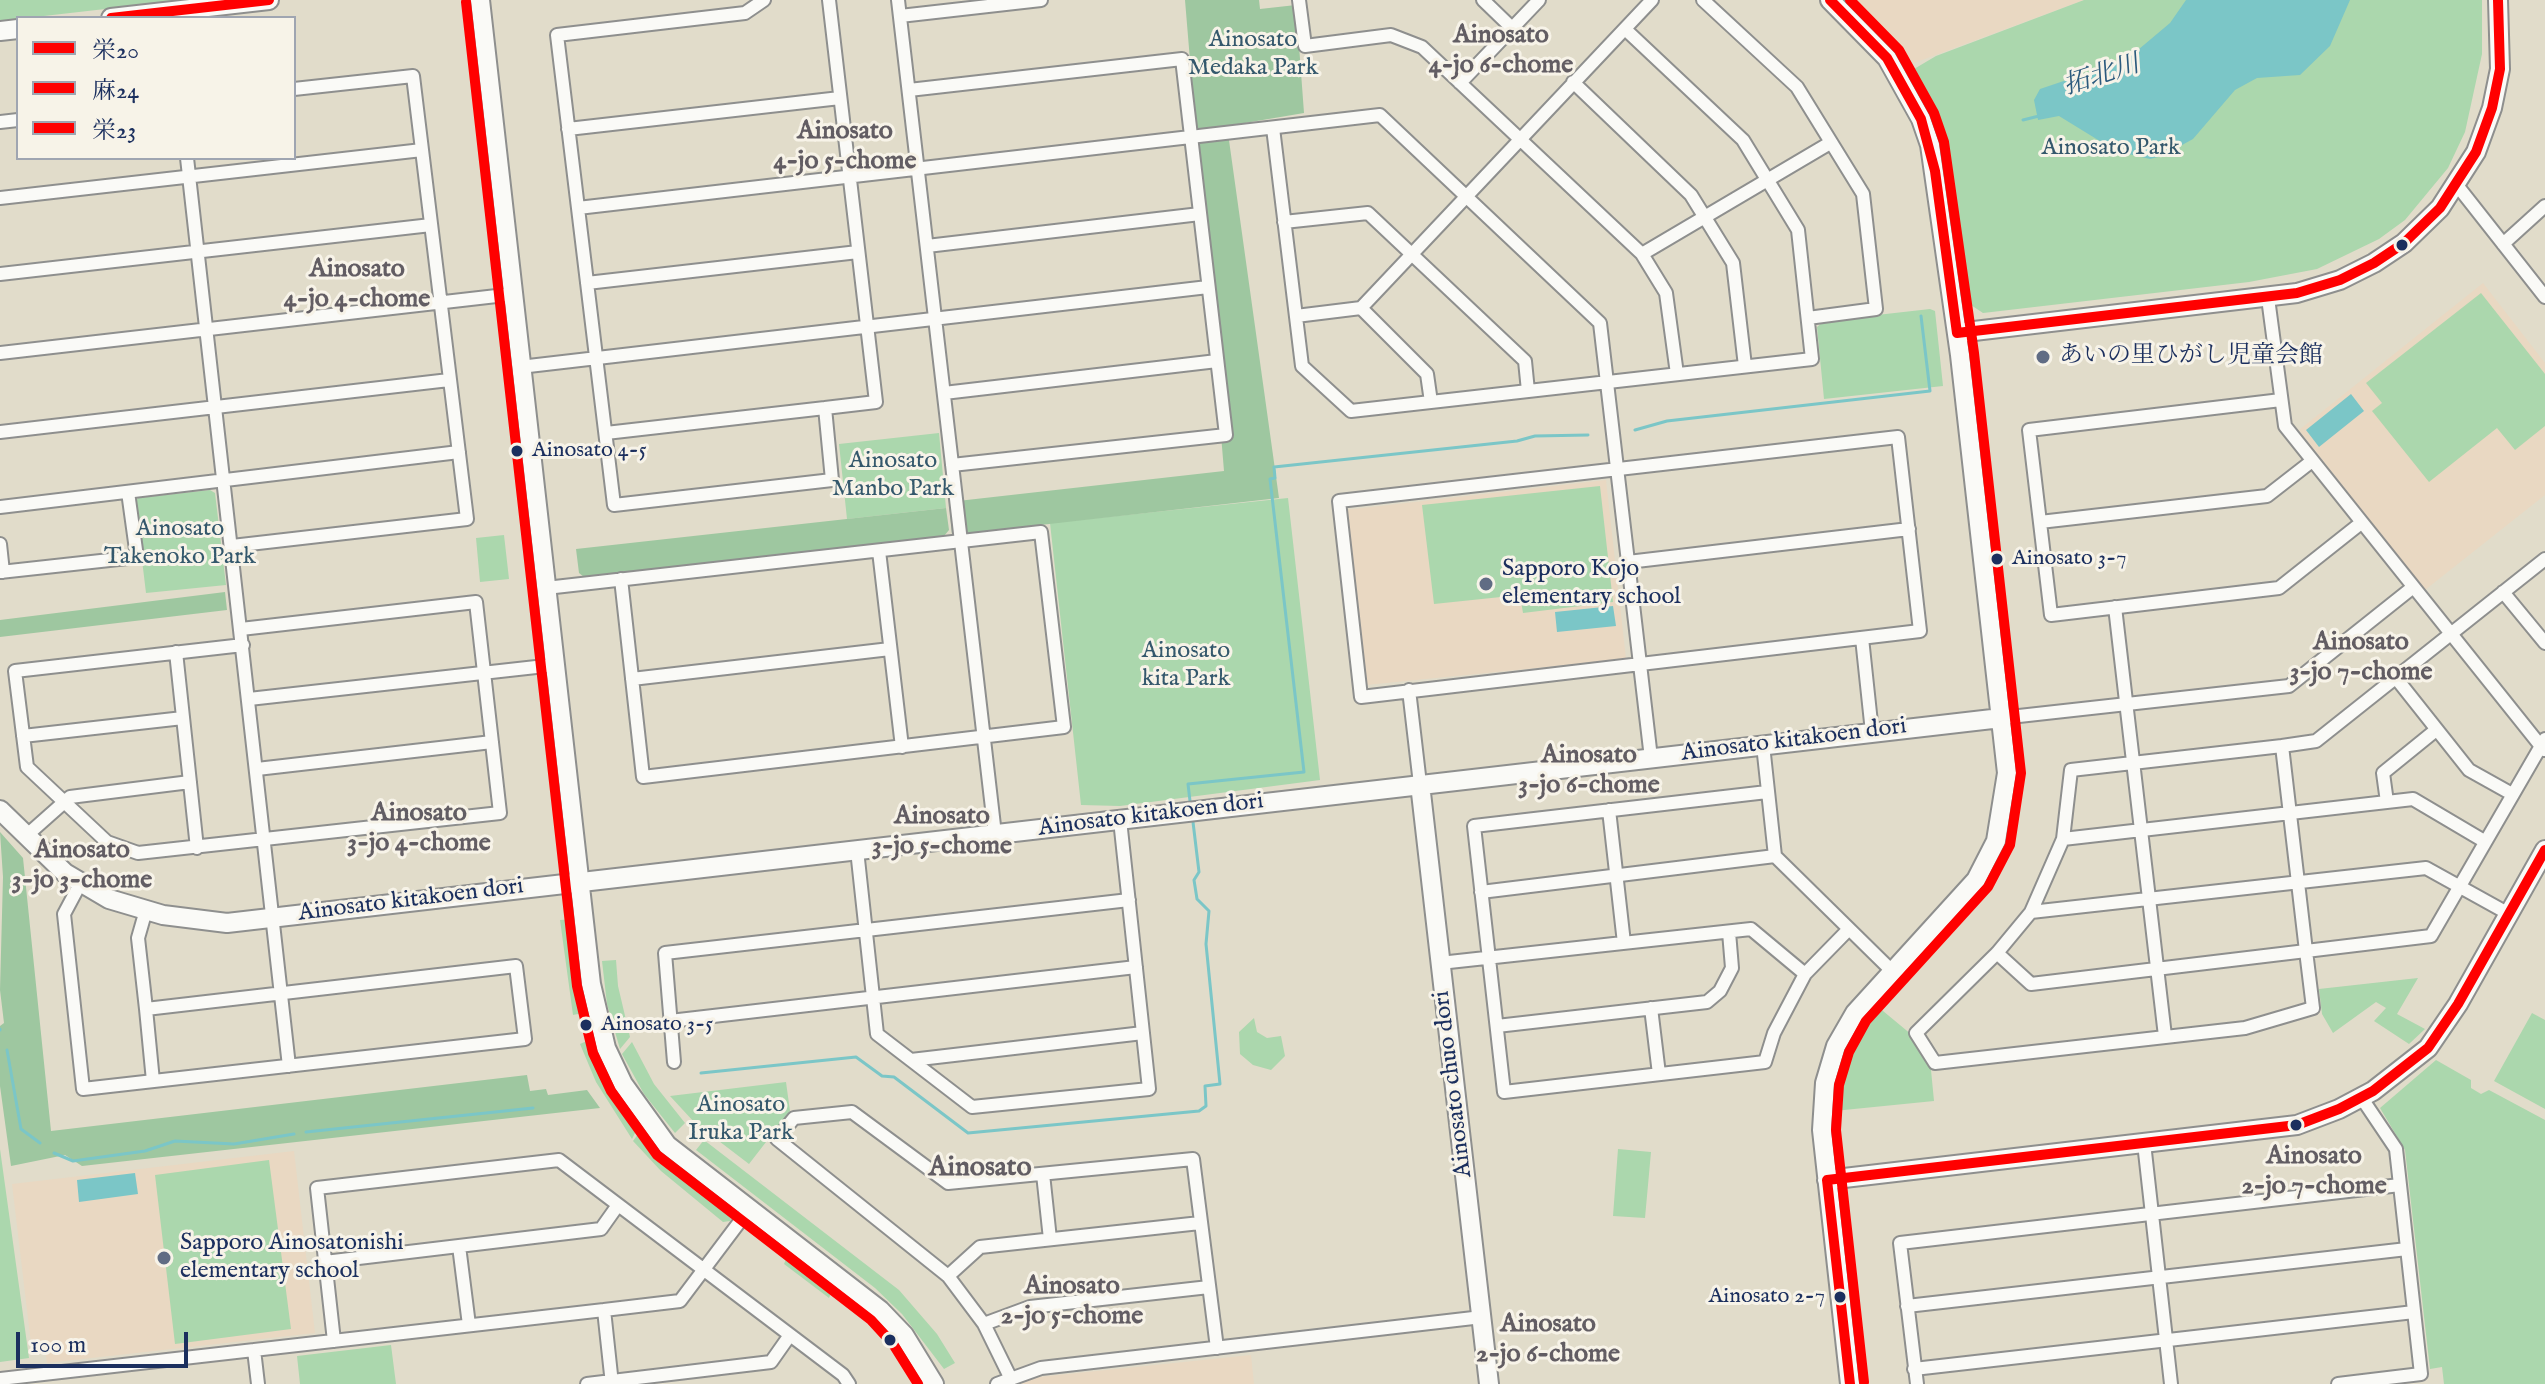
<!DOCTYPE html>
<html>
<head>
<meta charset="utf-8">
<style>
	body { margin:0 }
	#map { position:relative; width:2545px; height:1384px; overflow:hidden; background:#e1dcca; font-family:"IM FELL English","Noto Serif JP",serif }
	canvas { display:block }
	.legend { position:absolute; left:16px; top:16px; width:280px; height:144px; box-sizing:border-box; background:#f7f3e8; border:2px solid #9fa5b1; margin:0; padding:10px 14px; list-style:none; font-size:24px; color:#1b2f5e }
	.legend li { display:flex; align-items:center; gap:16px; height:40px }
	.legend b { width:40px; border:2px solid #9fa5b1 }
	.scale { position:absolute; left:16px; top:1332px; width:172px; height:36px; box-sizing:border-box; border:4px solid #1b2f5e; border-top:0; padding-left:10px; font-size:24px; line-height:28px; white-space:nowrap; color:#1b2f5e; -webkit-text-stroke:6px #f7f3e8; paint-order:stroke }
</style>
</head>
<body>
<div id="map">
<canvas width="2545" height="1384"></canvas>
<ul class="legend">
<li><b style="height:10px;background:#f00"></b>栄20</li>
<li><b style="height:10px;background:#f00"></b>麻24</li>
<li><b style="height:10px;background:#f00"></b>栄23</li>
</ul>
<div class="scale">100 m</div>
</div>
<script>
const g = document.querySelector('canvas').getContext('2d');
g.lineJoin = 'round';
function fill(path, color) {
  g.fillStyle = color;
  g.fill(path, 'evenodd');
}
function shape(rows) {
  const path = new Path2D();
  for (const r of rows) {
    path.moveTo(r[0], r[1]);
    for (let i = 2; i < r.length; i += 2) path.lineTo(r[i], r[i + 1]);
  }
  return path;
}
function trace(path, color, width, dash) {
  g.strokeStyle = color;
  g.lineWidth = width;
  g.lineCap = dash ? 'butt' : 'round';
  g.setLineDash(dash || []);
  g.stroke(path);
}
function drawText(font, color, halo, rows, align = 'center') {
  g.font = font + ' "IM FELL English","Noto Serif JP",serif';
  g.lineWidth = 6;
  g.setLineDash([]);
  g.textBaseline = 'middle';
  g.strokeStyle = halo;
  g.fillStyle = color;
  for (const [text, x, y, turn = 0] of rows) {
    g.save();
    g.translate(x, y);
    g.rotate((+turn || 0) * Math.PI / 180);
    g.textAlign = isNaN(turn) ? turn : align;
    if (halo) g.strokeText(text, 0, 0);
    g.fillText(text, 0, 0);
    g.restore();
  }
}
fill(shape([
	[1853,0,2084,0,1914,63],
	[2483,283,2545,363,2545,495,2425,590,2299,430],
	[1606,480,1626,659,1366,685,1345,510],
	[294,1151,315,1333,47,1363,45,1349,32,1352,12,1184],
	[1251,1355,1254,1384,1020,1384,1039,1377]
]), '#e9d8c2');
fill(shape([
	[0,0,184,0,0,21],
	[2084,0,2482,0,2482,54,2465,132,2448,168,2405,220,2379,239,2317,269,2249,282,1983,313,1968,303,1947,138,1938,111,1914,69,1936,56],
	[2481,293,2545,374,2545,426,2515,450,2497,428,2429,482,2372,411,2382,403,2366,383],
	[1930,309,1935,311,1943,386,1824,399,1817,327,1824,321],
	[939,433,946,508,847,519,839,444],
	[1600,486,1613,602,1523,613,1520,595,1434,604,1422,505],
	[210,490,215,493,226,585,146,593,135,502,138,498],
	[1288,498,1320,780,1120,806,1081,805,1050,523],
	[504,535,509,579,480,582,476,538],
	[574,919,583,1013,573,1015,560,920],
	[616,960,618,986,630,1037,620,1049,607,1004,602,961],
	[2418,978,2397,1014,2425,1029,2409,1044,2374,1021,2386,1008,2376,1002,2333,1033,2322,1014,2319,989],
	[1877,1006,1912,1035,1931,1070,1934,1101,1834,1111,1833,1073,1858,1019],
	[2532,1013,2545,1020,2545,1109,2494,1081],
	[1254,1018,1257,1032,1267,1038,1281,1036,1285,1056,1271,1070,1253,1065,1240,1054,1239,1032],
	[589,1040,615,1094,638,1127,632,1139,596,1082,580,1044],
	[632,1042,654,1084,685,1123,675,1133,644,1094,622,1054],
	[2436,1060,2471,1080,2471,1088,2481,1094,2489,1090,2545,1120,2545,1384,2444,1384,2442,1367,2430,1369,2405,1150,2380,1108],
	[786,1082,790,1111,749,1164,694,1122,670,1096],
	[641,1130,669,1161,735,1212,730,1221,723,1222,661,1171,633,1141],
	[704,1140,899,1290,937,1334,955,1363,944,1369,902,1314,875,1288,696,1150],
	[0,1149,29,1358,0,1362],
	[1618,1149,1651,1152,1645,1218,1613,1216],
	[269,1160,291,1329,175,1344,155,1175],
	[789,1252,834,1286,829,1298,784,1264],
	[391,1345,396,1384,300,1384,297,1356]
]), '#abd7ad');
fill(shape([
	[1185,0,1259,0,1260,9,1296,5,1304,113,1227,126,1279,498,952,535,949,502,1224,471],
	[946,508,949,530,944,536,584,577,579,573,576,549],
	[225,592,227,610,0,637,0,620],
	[0,832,23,858,51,1131,527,1075,530,1091,546,1089,548,1095,587,1090,600,1108,82,1166,65,1155,11,1166,0,1086,0,1026,4,1023,0,990,3,877]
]), '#9ec7a0');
fill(shape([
	[2186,0,2350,0,2330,46,2300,75,2257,78,2235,90,2193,139,2162,156,2150,159,2116,151,2059,116,2038,120,2034,100,2040,89,2126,60,2170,23],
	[2351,394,2364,411,2319,447,2306,430],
	[1613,606,1616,626,1557,632,1555,612],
	[135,1173,138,1194,79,1202,77,1180]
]), '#7bc6c7');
trace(shape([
	[2023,120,2039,116],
	[1635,430,1667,421,1930,391,1921,316],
	[1190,801,1188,784,1304,772,1270,479,1275,478,1274,467,1517,441,1535,436,1588,435],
	[0,1029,0,1030],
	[7,1050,21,1129,40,1143],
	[701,1073,856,1057,882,1076,894,1077,968,1133,1199,1111,1206,1106,1205,1086,1220,1084,1206,944,1209,911,1197,899,1194,880,1199,872,1193,822],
	[306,1132,533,1108],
	[54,1153,73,1161,145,1151,175,1141,234,1144,294,1134]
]), '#7bc6c7', 3);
const street = shape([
	[764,0,745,13,557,35,614,505,832,480,825,408,876,402,829,0],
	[898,0,995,834],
	[1299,0,1305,46,1391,35,1422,47,1642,254,1666,293,1677,374],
	[1483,0,1512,28],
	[1703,0,1797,87,1863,194,1876,309,1808,318],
	[900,16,1041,0],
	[1573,82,1691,195,1733,263,1745,366],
	[1460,83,1539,0],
	[909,90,1182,59,1226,435,952,465],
	[0,122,18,120],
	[1273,128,1302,366,1351,411,1812,359,1798,230,1743,140,1625,29],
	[568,129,840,98],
	[187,158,289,1066],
	[2456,184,2545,297],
	[0,198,422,150],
	[578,208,1380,115,1600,323,1651,758],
	[1284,222,1368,213,1525,361,1528,391],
	[2503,244,2545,206],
	[927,246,1200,214],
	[1642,254,1830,143],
	[0,274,431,225],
	[587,283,858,252],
	[2268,298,2285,426,2544,750],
	[1361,308,1427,374,1431,402],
	[1296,316,1361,308,1652,0],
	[0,353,514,294],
	[520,367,1208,287],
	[944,393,1217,361],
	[2281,400,2029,430,2051,615,2279,588,2361,523],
	[0,432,449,380],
	[606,433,825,408],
	[1898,437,1920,631,1361,697,1339,501,1898,437],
	[0,507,459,452],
	[2040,522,2267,496,2312,461],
	[0,544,3,572],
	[232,546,467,519,413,76,294,89],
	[879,551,902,747],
	[2545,559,2316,741,2282,746,2306,951,2431,936,2545,739],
	[1628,562,1909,529],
	[0,572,137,557,128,492],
	[546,588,1041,532,1064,727,643,777,621,579],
	[2503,592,2545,643],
	[2115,607,2165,1036],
	[241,629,476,602,500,813,138,853,107,842,27,767,15,671,243,645],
	[1862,638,1872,732],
	[176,652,197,848],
	[2396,678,2469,770,2512,794],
	[632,679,890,649],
	[1409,690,1420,784],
	[249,699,554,665],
	[2001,718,2289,686,2412,588],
	[23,736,183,718],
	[1763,745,1775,856],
	[257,769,492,742],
	[1767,792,1474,826,1504,1092,1765,1062,1774,1033,1805,974,1849,929],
	[2387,802,2383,773,2436,730],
	[1609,810,1624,943],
	[26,836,70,797,190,782],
	[2063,839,2413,799,2484,841],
	[857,850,877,1034,972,1107,1149,1089,1120,820],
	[80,884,64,914,83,1089,525,1039,516,966,146,1009,153,1081],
	[1481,892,1775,856,1892,971],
	[2031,912,2426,868,2509,914],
	[1997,953,2031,984,2306,951,2313,1008,2245,1028,1935,1063,1916,1033,1997,953,2031,912,2063,839,2071,770,2282,746],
	[1440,963,1751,929,1805,974],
	[1651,1008,1659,1074],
	[146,1009,138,938,146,910],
	[670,1021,1136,967],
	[1497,1026,1707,1002,1720,991,1732,968,1729,932],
	[911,1060,1143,1033],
	[674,1062,665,953,1129,900],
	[2144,1143,2171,1384],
	[1043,1174,1050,1239],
	[459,1246,469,1325],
	[325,1262,601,1229,618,1205],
	[948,1276,980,1247,1200,1223],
	[1907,1306,2407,1249],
	[604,1310,680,1301,750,1208],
	[984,1324,1030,1307,1209,1287],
	[334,1341,317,1188,559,1160,843,1375,849,1384],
	[254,1350,258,1384],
	[1914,1369,2414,1312],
	[0,1379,604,1310,612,1384],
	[1011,1379,984,1324,948,1276,777,1139,794,1118,852,1112,948,1183,1193,1159,1217,1348],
	[587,1384,771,1362,790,1335],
	[997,1384,1041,1368,1482,1317],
	[1917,1384,1900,1243,2400,1185],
	[2338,1384,2421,1374,2396,1149,2361,1097]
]);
const secondary = shape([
	[480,0,591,984,606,1048,623,1084,667,1145,880,1310,904,1335,934,1384],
	[1830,0,1887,58,1921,119,1930,145,1960,355,2007,773,1996,841,1976,880,1855,1013,1836,1046,1825,1083,1822,1130,1850,1384],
	[111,18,269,0],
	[0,31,18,29],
	[1957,333,2297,293,2340,280,2374,263,2404,243,2440,208,2476,152,2492,108,2500,69,2498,0],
	[1420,784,1489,1384],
	[0,810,65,873,109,899,163,915,227,923,2001,718],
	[1827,1180,2297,1125,2339,1109,2373,1091,2428,1048,2458,1004,2545,850]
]);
trace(street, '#8e8f8e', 16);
trace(secondary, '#8e8f8e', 22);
trace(street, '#fafaf7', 12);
trace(secondary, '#fafaf7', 18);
trace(shape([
	[1830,0,1887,58,1921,119,1935,171,1957,333],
	[111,18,269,0],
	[1957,333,2297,293,2340,280,2374,263,2404,243,2440,208,2476,152,2492,108,2500,69,2498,0],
	[1827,1180,2297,1125,2339,1109,2373,1091,2428,1048,2458,1004,2545,850],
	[1827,1180,1850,1384]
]), '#f00', 10);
trace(shape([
	[466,2,577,986,593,1053,611,1091,657,1155,871,1320,893,1344,918,1384]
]), '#f00', 10);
trace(shape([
	[1850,0,1899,50,1934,113,1944,142,1974,353,2021,773,2010,845,1988,887,1866,1021,1849,1052,1839,1085,1836,1130,1864,1382]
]), '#f00', 10);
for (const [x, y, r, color] of [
	[2402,245,7,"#1b2f5e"],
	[2043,357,8,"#606c84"],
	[517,451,7,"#1b2f5e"],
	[1997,559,7,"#1b2f5e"],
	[1486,584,8,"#606c84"],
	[586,1025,7,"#1b2f5e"],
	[2296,1125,7,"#1b2f5e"],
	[164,1258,8,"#606c84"],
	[1840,1297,7,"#1b2f5e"],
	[890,1340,7,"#1b2f5e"]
]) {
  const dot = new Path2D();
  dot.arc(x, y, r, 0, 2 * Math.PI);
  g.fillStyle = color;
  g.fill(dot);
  trace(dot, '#f7f3e8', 3);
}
drawText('22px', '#1b2f5e', '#f7f3e8', [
	["Ainosato 4-5",532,451],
	["Ainosato 3-7",2012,559],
	["Ainosato 3-5",601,1025],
	["Ainosato 2-7",1825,1297,"right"]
], 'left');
drawText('24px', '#34586c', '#f7f3e8', [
	["Ainosato",1253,41],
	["Medaka Park",1253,69],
	["Ainosato Park",2111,149],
	["Ainosato",893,462],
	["Manbo Park",893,490],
	["Ainosato",180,530],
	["Takenoko Park",180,558],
	["Ainosato",1186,652],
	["kita Park",1186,680],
	["Ainosato",741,1106],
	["Iruka Park",741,1134]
]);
drawText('24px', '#1b2f5e', '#f7f3e8', [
	["あいの里ひがし児童会館",2059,357],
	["Sapporo Kojo",1502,570],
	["elementary school",1502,598],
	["Sapporo Ainosatonishi",180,1244],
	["elementary school",180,1272]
], 'left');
drawText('24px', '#1b2f5e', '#f7f3e8', [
	["Ainosato kitakoen dori",1794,741,-7],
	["Ainosato kitakoen dori",1151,816,-7],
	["Ainosato kitakoen dori",411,901,-7],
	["Ainosato chuo dori",1454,1084,-97]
]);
drawText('bold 26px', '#625d63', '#f7f3e8', [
	["Ainosato",1501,37],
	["4-jo 6-chome",1501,67],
	["Ainosato",845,133],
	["4-jo 5-chome",845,163],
	["Ainosato",357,271],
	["4-jo 4-chome",357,301],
	["Ainosato",2361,644],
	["3-jo 7-chome",2361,674],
	["Ainosato",1589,757],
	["3-jo 6-chome",1589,787],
	["Ainosato",419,815],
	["3-jo 4-chome",419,845],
	["Ainosato",942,818],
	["3-jo 5-chome",942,848],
	["Ainosato",82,852],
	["3-jo 3-chome",82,882],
	["Ainosato",2314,1158],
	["2-jo 7-chome",2314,1188],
	["Ainosato",1072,1288],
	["2-jo 5-chome",1072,1318],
	["Ainosato",1548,1326],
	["2-jo 6-chome",1548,1356]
]);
drawText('italic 26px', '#2b5a7d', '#f7f3e8', [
	["拓北川",2102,77,-18]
]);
drawText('bold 28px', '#625d63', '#f7f3e8', [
	["Ainosato",980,1169]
]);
</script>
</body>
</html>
